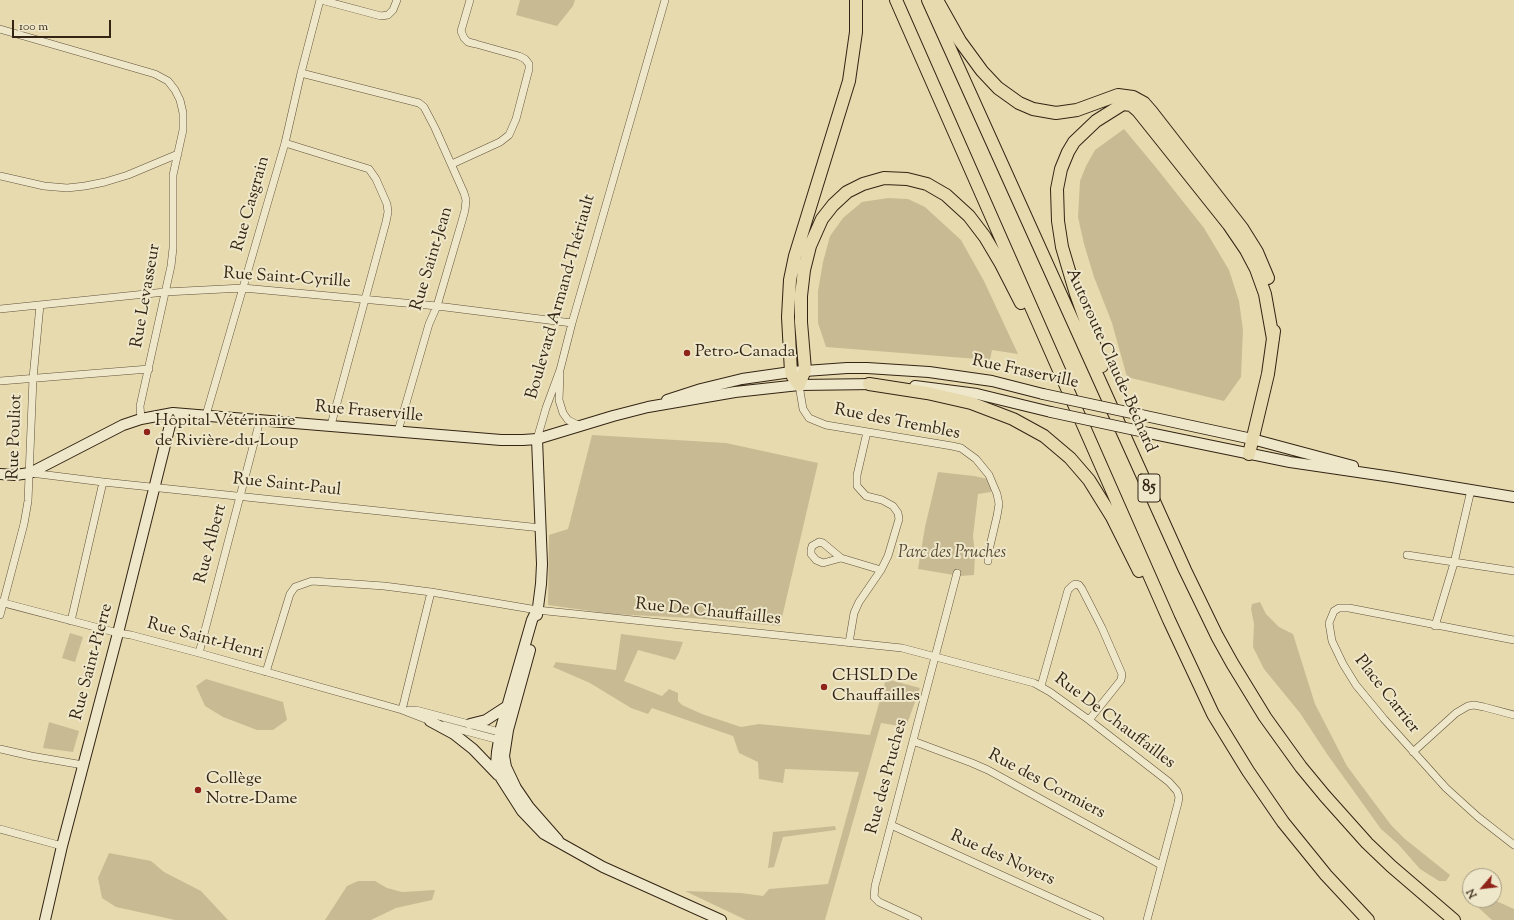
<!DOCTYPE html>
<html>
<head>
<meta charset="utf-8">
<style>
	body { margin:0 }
	#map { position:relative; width:1514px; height:920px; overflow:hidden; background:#e6daae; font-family:"Sorts Mill Goudy",serif }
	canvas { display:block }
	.north { position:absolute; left:1462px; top:868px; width:40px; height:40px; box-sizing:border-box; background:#efe7ca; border:1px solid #a49981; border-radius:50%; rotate:242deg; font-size:11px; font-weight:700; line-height:16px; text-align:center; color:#332414 }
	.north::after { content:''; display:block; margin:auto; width:14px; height:18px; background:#8f2418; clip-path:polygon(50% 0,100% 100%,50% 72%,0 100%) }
	.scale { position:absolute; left:12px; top:20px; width:99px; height:18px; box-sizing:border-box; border:2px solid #332414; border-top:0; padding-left:5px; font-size:12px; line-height:14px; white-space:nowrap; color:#332414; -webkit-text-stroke:3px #efe7ca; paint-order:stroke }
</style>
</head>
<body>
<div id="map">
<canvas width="1514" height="920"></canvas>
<div class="north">N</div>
<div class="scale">100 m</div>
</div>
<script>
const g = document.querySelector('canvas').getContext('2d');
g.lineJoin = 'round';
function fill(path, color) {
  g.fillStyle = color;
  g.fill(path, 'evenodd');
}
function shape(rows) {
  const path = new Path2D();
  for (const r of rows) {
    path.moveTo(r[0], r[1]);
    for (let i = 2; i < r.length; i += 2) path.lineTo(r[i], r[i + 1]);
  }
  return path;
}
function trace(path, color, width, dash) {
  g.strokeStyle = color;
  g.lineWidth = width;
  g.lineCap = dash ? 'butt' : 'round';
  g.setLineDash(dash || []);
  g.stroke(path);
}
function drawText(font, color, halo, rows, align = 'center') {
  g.font = font + ' "Sorts Mill Goudy",serif';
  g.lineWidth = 4;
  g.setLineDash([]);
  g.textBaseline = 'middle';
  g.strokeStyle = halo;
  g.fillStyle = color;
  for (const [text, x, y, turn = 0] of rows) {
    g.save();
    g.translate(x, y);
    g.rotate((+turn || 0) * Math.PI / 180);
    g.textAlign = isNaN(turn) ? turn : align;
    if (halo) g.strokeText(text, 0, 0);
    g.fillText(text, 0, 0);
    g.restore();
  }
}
fill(shape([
	[520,0,575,0,573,6,557,26,516,15],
	[1124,129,1154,165,1204,228,1229,270,1239,301,1243,330,1241,377,1224,401,1127,377,1112,323,1094,277,1084,244,1078,217,1080,181,1086,166,1095,150],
	[888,198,908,199,925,207,961,240,984,281,1018,354,992,350,990,360,826,347,818,323,818,291,823,262,830,236,843,218,862,202],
	[592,435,726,443,818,463,780,626,691,618,611,614,548,605,549,535,568,529],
	[938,472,974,476,988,479,991,486,991,492,978,494,973,536,975,555,974,575,960,576,918,569,925,527],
	[1260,602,1266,614,1279,627,1293,634,1315,704,1347,766,1391,825,1405,839,1450,875,1446,881,1439,881,1420,869,1398,844,1381,829,1327,754,1300,713,1264,669,1253,647,1254,624,1251,609,1252,604],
	[70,633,83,637,75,662,62,658],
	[621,634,683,642,679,653,675,660,638,650,624,681,662,696,669,689,678,693,678,701,682,705,702,714,741,727,759,724,870,735,886,679,920,688,906,727,881,723,825,920,746,920,685,891,741,893,763,896,769,889,828,884,859,772,785,769,783,783,759,779,758,762,739,753,733,736,652,708,648,714,631,708,590,683,553,667,556,662,616,670],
	[206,679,283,702,287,720,273,730,257,730,223,717,205,706,196,686],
	[49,722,79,731,73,752,43,748],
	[835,826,836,830,783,837,774,867,768,868,773,832],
	[109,853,151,861,164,872,201,891,228,920,175,920,116,907,102,898,98,878],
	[358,881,375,881,387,888,402,892,435,890,432,900,396,908,371,920,325,920,347,886],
	[1469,885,1470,900,1494,900,1514,909,1514,920,1492,920,1461,892]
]), '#c8bb94');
const street = shape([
	[321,0,381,16,388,15,393,10,397,0],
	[0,29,155,74,168,81,175,90,180,100,183,113,183,130,173,175,173,248,171,266,140,406,141,419],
	[301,73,419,103,424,107,435,128,464,193,466,200,465,210,462,221,437,306,429,324,398,431],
	[285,143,369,169,376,179,387,204,388,212,386,222,331,425],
	[452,164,500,142,509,135,516,119,529,69,529,64,525,59,519,56,476,44,468,42,464,38,461,31,470,0],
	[0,176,44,186,67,188,85,186,105,182,128,175,178,154],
	[0,309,165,292,243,288,437,306,572,323],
	[560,374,559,400,563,413,568,420,576,424,581,425],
	[0,381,149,369],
	[799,385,803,409,809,418,816,421,826,425,952,446,961,448,976,459,989,475,997,494,999,504,997,516,989,550,988,561],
	[206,415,285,143,301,73,320,0],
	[537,439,546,408,560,370,572,323,665,0],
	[31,473,103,482,541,528],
	[819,542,823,543,841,558,823,563,816,560,811,554,811,550,812,546,819,542],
	[1407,555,1514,571],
	[841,558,881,570],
	[0,602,118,633,131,635,199,653,402,710,433,722],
	[0,615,24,524,28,501,33,378,40,305],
	[71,621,103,482],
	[1435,626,1454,563,1471,490],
	[1514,640,1349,608,1339,608,1334,611,1329,623,1332,641,1343,664,1356,685,1384,719,1446,788,1478,817,1514,845],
	[849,643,854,613,859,602,881,570,888,556,899,519,898,513,893,506,882,500,866,496,857,486,857,475,867,432],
	[199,653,260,420],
	[266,672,290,594,295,587,312,581,384,586,431,592,537,610,902,648,1034,683,1050,692,1089,720,1169,782,1177,791,1179,797,1178,803,1147,920],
	[1041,686,1068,590,1072,586,1075,584,1079,585,1082,589,1102,628,1122,674,1121,680,1089,720],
	[402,710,431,592],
	[409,710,416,710,503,733],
	[443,725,503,741],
	[913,741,972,763,988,770,1161,865],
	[0,749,31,756,83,765],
	[1413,752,1456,713,1468,706,1474,705,1484,707,1514,715],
	[891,825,1100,920],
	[0,829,62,846],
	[918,920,879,902,874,897,875,886,957,573]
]);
const secondary = shape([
	[915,386,977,394,1051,412],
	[667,400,701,389,742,379,791,372,847,368,867,368,929,372,992,381,1043,394],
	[1141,415,1252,439,1353,466],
	[1149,433,1290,462,1392,477,1514,497],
	[537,439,542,564,541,584,537,615],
	[0,474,15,475,30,473,123,425,141,419,173,413,501,440,523,440,537,439,613,416,648,407,735,392,799,385,875,384],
	[537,610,532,620,501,728,497,752,496,765,499,775,522,811,544,834,603,867,721,920],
	[530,650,508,730,504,756,506,767,516,788,529,807,558,840],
	[430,721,454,734,473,749,498,775],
	[470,724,486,720,506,707],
	[45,920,62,846,118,633,173,413]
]);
const highway = shape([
	[856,0,856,32,849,81,795,256,790,280,788,317,791,372,793,377,799,385,805,370,801,322,801,296,804,270,810,246,822,219,833,205,847,192,863,184,884,178,907,179,927,184,946,195,969,216,985,237,1001,264,1021,303],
	[896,0,1169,620,1213,714,1248,771,1283,822,1326,875,1368,920],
	[928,0,1185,570,1217,636,1232,663,1265,717,1301,767,1325,796,1367,843,1391,866,1454,920],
	[937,0,960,41,982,71,998,88,1019,103,1033,109,1056,113,1077,110,1118,95,1133,97,1144,103,1151,111,1242,228,1257,252,1268,278],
	[1102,366,1076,294,1062,247,1058,221,1057,189,1061,169,1068,152,1074,142,1096,121,1123,104,1131,105,1138,111,1229,225,1246,250,1256,269,1265,294,1273,339],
	[869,384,927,393,971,403,1013,419,1044,436,1070,458,1089,480,1112,517,1139,571],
	[1249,454,1268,374,1274,331]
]);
trace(street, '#60523a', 8);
trace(secondary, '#332414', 12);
trace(highway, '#332414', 14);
trace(street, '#efe7ca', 7);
trace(secondary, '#efe7ca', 10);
trace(highway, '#e6daae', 12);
const secondaryBridge = shape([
	[1043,394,1141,415],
	[1051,412,1149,433]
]);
trace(secondaryBridge, '#332414', 12, []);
trace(secondaryBridge, '#efe7ca', 10);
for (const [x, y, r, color] of [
	[687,353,4,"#8f2418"],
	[147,432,4,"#8f2418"],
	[824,687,4,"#8f2418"],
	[198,790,4,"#8f2418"]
]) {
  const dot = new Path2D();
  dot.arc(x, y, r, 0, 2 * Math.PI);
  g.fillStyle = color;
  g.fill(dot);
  trace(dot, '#efe7ca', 1.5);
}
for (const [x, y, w] of [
	[1149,488,22]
]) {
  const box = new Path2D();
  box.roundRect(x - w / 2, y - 14, w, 28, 3);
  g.fillStyle = '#efe7ca';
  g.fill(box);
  trace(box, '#332414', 1);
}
drawText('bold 16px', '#332414', null, [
	["85",1149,488]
]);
drawText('17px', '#332414', '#efe7ca', [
	["Rue Casgrain",252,204,-74],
	["Rue Saint-Jean",433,259,-73],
	["Rue Saint-Cyrille",287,279,4],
	["Rue Levasseur",147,296,-80],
	["Boulevard Armand-Thériault",562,297,-74],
	["Autoroute Claude-Béchard",1110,361,66],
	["Rue Fraserville",1025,373,12],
	["Rue Fraserville",369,413,5],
	["Rue des Trembles",897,423,11],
	["Rue Pouliot",16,437,-88],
	["Rue Saint-Paul",287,486,6],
	["Rue Albert",212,544,-75],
	["Rue De Chauffailles",708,613,6],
	["Rue Saint-Henri",205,640,15],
	["Rue Saint-Pierre",93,662,-75],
	["Place Carrier",1386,695,52],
	["Rue De Chauffailles",1114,722,37],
	["Rue des Pruches",888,777,-75],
	["Rue des Cormiers",1046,785,28],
	["Rue des Noyers",1002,859,24]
]);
drawText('17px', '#332414', '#efe7ca', [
	["Petro-Canada",695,353],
	["Hôpital Vétérinaire",155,422],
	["de Rivière-du-Loup",155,442],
	["CHSLD De",832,677],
	["Chauffailles",832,697],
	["Collège",206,780],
	["Notre-Dame",206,800]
], 'left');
drawText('italic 17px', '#584a34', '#efe7ca', [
	["Parc des Pruches",952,554]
]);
</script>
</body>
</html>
